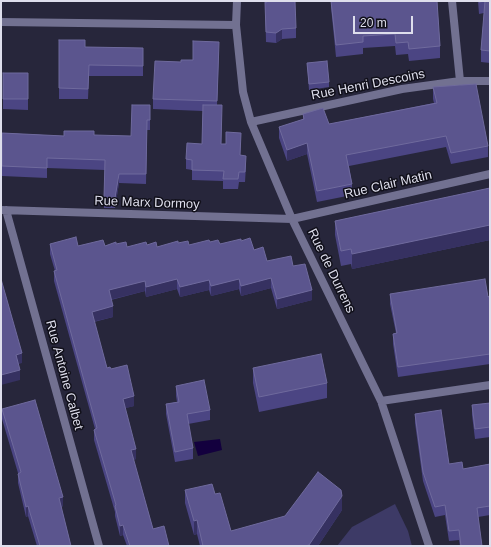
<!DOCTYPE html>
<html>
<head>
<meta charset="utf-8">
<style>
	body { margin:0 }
	#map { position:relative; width:491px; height:547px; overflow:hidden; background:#27263b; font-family:Arial,sans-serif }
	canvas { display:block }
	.frame { position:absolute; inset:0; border:2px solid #dedeec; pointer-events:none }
	.scale { position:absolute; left:353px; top:16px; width:60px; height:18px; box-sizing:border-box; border:2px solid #dedeec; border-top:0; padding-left:5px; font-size:12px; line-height:14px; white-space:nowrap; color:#dedeec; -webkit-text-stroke:3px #11101a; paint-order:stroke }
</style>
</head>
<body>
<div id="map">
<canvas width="491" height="547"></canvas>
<div class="frame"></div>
<div class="scale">20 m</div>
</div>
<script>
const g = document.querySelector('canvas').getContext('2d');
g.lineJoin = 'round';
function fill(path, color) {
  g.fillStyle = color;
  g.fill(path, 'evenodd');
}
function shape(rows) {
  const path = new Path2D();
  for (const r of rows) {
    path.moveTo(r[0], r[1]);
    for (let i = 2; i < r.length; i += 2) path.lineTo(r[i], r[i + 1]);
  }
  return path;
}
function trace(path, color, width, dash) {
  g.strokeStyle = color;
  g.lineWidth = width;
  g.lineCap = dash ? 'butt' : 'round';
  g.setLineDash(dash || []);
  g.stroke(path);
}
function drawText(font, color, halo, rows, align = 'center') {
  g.font = font + ' Arial,sans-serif';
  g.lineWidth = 3;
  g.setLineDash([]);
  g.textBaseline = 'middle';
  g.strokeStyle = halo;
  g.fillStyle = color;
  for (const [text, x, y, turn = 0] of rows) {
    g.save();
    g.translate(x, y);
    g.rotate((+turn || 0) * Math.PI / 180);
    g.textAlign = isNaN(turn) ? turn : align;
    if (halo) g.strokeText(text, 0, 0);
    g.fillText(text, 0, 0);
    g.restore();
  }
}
fill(shape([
	[395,504,408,531,412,546,337,546,352,527]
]), '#3d3a66');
fill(shape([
	[220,439,222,450,198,456,194,442]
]), '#13003e');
trace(shape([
	[237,1,236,25,243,92,251,122,292,219,381,401,429,546],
	[452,1,460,81],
	[1,22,236,25],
	[251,122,402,89,460,81,490,81],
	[1,210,292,219,490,174],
	[6,210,99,546],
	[381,401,490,385]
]), '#727191', 8);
fill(shape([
	[331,1,437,1,440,46,440,58,409,61,408,54,396,55,395,46,363,48,363,54,336,57,331,7],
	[478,1,490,1,490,63,481,62,481,50,484,13,479,14],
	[265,2,296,28,296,38,282,39,276,43,266,42],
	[59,40,85,47,143,48,143,76,89,76,88,99,59,99],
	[219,52,217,105,222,115,221,144,241,143,240,155,246,166,245,182,239,182,238,189,223,189,223,181,192,180,192,170,186,169,186,159,202,144,203,111,153,109,153,99,181,62,193,60],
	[307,63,329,82,329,87,309,90],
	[3,73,28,73,28,110,3,109],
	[433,87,488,146,488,157,451,164,446,147,349,166,352,184,352,195,317,202,307,154,287,161,279,138,279,127,303,120,303,114,329,124,434,103,433,99],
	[150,105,150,130,147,130,146,184,119,183,115,208,104,208,105,170,47,168,47,178,2,176,2,133,64,136,131,136],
	[490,188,490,240,352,269,351,264,341,266,335,235,335,221],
	[241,241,254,250,267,261,293,266,312,300,277,309,271,288,241,296,239,289,211,296,209,290,180,297,177,289,146,297,145,291,111,300,113,317,94,322,107,368,111,369,134,406,125,408,136,459,133,460,153,529,169,546,127,546,123,535,120,536,115,516,115,512,94,440,94,430,95,429,54,281,54,271,55,271,50,254,50,244,78,246,105,246,116,244,127,247,147,245,157,247,178,243,189,245,210,242,220,244],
	[390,294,490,296,490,364,398,377,393,344,393,334,396,333,390,304],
	[253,368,327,383,327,398,259,412,253,383],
	[176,386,210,410,210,420,188,424,193,448,193,459,175,462,166,414,166,404,177,402,176,396],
	[490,403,490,437,475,439,472,415,472,405],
	[2,409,63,506,61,507,71,546,37,546,28,516,26,517,18,483,18,473,2,419],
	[415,414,449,464,463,469,490,464,490,515,478,517,482,546,460,546,459,540,449,541,445,515,435,517,423,481,415,423],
	[185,490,231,531,342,510,318,546,200,546,197,534,194,535,185,503]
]), '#4b4583');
fill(shape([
	[282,29,282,39,276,43,276,33],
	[307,143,307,154,287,161,287,150],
	[119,174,119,183,115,208,115,198],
	[490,225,490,240,352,269,352,254],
	[271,278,271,288,241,296,241,286],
	[177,279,177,289,146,297,146,287],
	[239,279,239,289,211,296,211,286],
	[209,280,209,290,180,297,180,287],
	[145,281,145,291,109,300,109,290],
	[312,290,312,300,277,309,277,299],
	[113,306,113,317,92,322,92,312],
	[22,353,22,363,16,365,16,355],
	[20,370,20,380,1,385,1,375],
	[134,396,134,406,123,409,123,399],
	[136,449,136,459,131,460,131,450],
	[342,496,342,510,318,546,305,546],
	[63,497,63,506,59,507,59,498],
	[28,506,28,516,26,517,26,507],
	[197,520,197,534,194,535,194,521],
	[123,525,123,535,120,536,120,526]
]), '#363161');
const building = shape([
	[267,1,295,1,296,28,282,29,276,33,266,32,265,2,267,2,267,1],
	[331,1,437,1,440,46,409,49,408,42,396,43,395,34,363,36,363,42,336,45,331,1],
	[479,1,490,1,490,51,481,50,485,1,479,2,479,1],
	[59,40,85,40,85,47,143,48,143,66,89,65,88,89,59,88,59,40],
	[193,41,219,42,217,101,153,99,155,61,181,62,181,60,193,60,193,41],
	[327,61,329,82,309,84,307,63,327,61],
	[3,73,28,73,28,99,3,99,3,73],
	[476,84,488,146,451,153,446,136,346,155,352,184,317,191,307,143,287,150,279,127,304,119,303,114,323,108,329,124,437,103,433,87,476,84],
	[132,105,150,105,150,120,147,120,146,174,119,174,115,198,104,198,105,160,47,158,47,168,2,166,2,133,64,136,64,131,94,131,94,135,131,136,132,105],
	[203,105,222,105,221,144,226,144,226,132,241,133,240,155,246,156,245,172,239,172,238,179,223,179,224,171,192,170,192,160,186,159,187,143,202,144,203,105],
	[490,188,490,225,352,254,351,249,341,251,335,221,490,188],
	[76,237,78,246,103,240,105,246,116,242,116,244,126,242,127,247,146,242,147,245,156,242,157,247,178,241,178,243,188,241,189,245,209,240,210,242,218,240,220,244,241,239,241,241,250,238,254,250,263,247,267,261,291,256,293,266,305,264,312,290,277,299,271,278,241,286,239,279,211,286,209,280,180,287,177,279,146,287,145,281,109,290,113,306,92,312,107,368,110,367,111,369,127,365,134,396,123,399,136,449,131,450,153,529,164,526,169,546,130,546,123,525,120,526,115,506,116,505,94,430,97,428,54,271,57,270,50,244,76,237],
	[1,279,22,353,16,355,20,370,1,375,1,279],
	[485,279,488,297,490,296,490,354,398,367,393,334,397,333,390,294,485,279],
	[321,354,327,383,259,397,253,368,321,354],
	[204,380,210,410,187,414,193,448,175,452,166,404,179,402,176,386,204,380],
	[35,400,63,497,59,498,71,546,40,546,28,506,26,507,18,474,21,472,2,409,35,400],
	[490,403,490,427,475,429,472,405,490,403],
	[441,410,449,464,462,462,463,469,490,464,490,506,477,508,482,546,461,546,459,530,449,531,445,505,435,507,423,472,415,414,441,410],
	[318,472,341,490,342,496,309,545,305,546,203,546,197,520,194,521,185,490,212,484,215,494,220,493,231,531,285,516,318,472]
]);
fill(building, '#5b558e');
trace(building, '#6f6a9d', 1);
drawText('13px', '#dedeec', '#11101a', [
	["Rue Henri Descoins",368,85,-11],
	["Rue Clair Matin",388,185,-13],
	["Rue Marx Dormoy",147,203,2],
	["Rue de Durrens",331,271,64],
	["Rue Antoine Calbet",64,375,75]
]);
</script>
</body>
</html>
